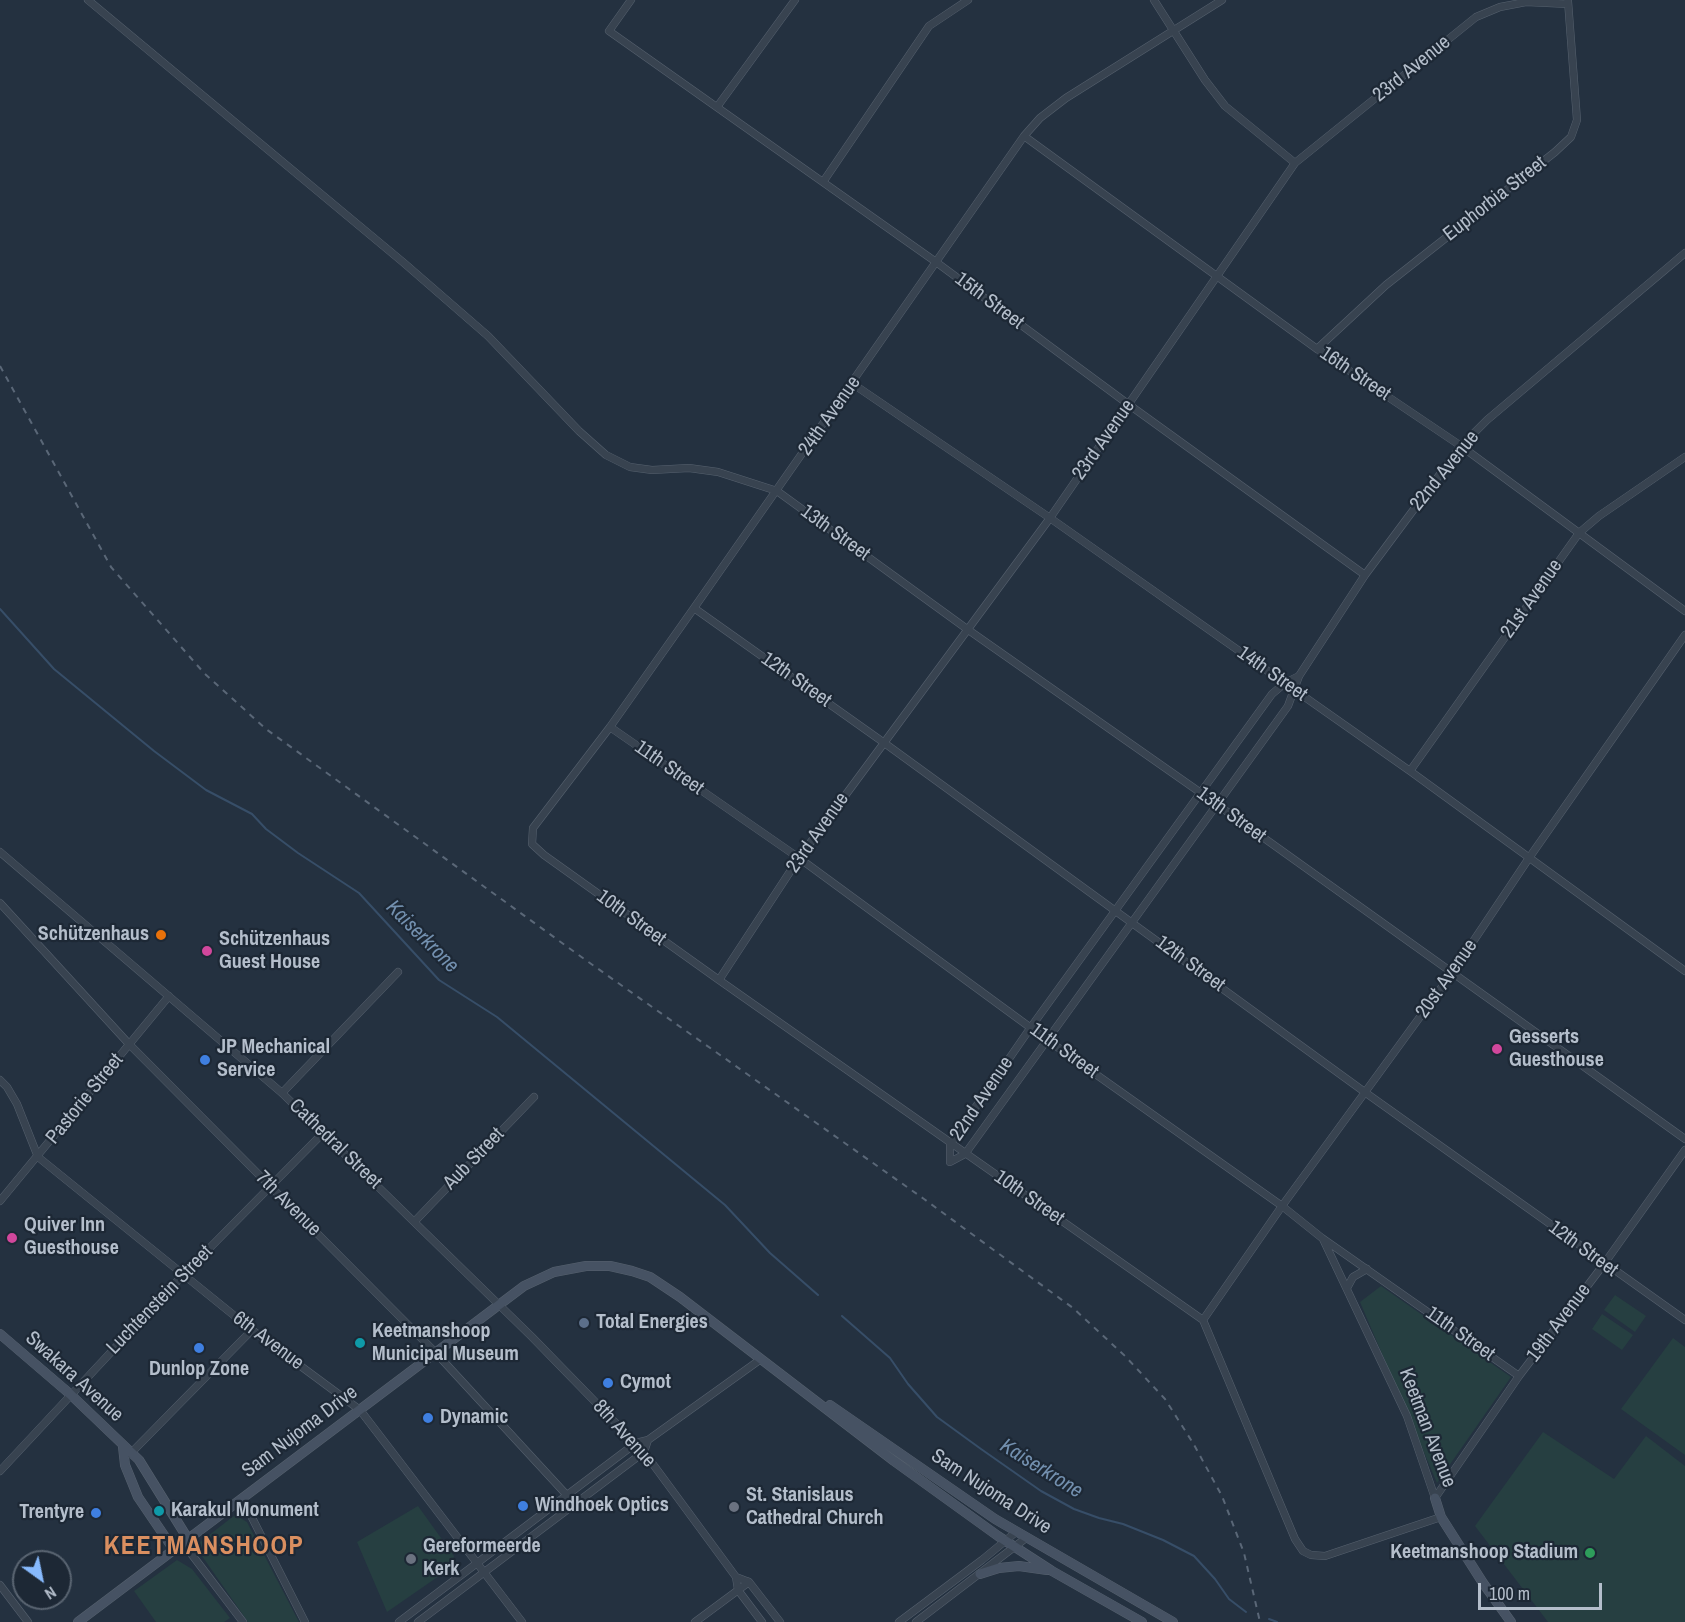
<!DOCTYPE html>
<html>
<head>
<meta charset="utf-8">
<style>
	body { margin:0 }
	#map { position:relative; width:1685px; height:1622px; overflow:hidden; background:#243140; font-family:"Archivo Narrow",sans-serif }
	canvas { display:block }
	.north { position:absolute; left:12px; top:1550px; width:60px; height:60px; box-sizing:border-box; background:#1d2835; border:2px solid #596471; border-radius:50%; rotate:147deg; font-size:16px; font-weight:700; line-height:24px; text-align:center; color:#b4becb }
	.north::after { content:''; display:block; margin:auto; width:21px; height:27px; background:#87bafd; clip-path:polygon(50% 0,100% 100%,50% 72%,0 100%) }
	.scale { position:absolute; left:1478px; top:1583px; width:124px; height:27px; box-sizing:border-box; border:3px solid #b4becb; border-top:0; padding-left:8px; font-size:18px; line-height:21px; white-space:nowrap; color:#b4becb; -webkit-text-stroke:4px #1d2835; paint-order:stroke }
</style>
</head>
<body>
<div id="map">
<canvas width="1685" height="1622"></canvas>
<div class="north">N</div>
<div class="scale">100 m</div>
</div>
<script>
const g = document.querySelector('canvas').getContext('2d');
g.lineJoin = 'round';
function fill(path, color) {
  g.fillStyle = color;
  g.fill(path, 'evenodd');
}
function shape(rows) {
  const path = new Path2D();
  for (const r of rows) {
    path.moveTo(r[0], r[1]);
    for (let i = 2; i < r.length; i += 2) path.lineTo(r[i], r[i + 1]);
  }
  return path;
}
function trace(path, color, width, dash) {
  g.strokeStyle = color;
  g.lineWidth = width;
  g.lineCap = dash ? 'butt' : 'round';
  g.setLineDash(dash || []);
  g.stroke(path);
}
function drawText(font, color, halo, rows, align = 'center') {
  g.font = font + ' "Archivo Narrow",sans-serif';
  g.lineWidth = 4.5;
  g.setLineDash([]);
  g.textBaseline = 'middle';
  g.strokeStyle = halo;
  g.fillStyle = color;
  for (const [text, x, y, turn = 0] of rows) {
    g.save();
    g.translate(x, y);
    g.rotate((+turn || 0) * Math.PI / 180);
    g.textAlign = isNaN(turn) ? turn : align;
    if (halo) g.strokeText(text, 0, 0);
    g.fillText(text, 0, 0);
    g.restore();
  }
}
fill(shape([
	[1381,1286,1511,1377,1437,1483,1360,1302],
	[1615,1295,1646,1316,1635,1332,1604,1310],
	[1602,1314,1633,1335,1622,1350,1592,1329],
	[1673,1338,1685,1347,1685,1455,1621,1409],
	[1543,1432,1614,1479,1646,1436,1685,1466,1685,1622,1548,1622,1475,1526],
	[418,1506,454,1556,452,1567,387,1612,357,1542],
	[235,1515,247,1522,299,1622,248,1622,195,1546],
	[177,1560,192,1569,230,1618,224,1622,156,1622,134,1591]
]), '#263f41');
trace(shape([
	[0,609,54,669,154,751,206,790,252,814,266,829,298,853,359,893,439,980,497,1017,725,1205,770,1253,818,1295],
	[842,1316,890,1358,908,1384,937,1417,981,1449,1041,1491,1074,1509,1099,1518,1123,1524,1163,1540,1194,1556,1215,1579,1229,1599,1246,1612],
	[1269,1619,1277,1622]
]), '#374e68', 2);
const street = shape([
	[88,0,404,263,488,336,579,431,606,455,630,467,652,470,689,468,718,472,777,491,967,629,1201,793,1685,1139],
	[631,0,609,31,936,262,1128,404,1365,575],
	[1154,0,1205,80,1225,106,1295,163],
	[1222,0,1066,98,1040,118,1024,136,694,608,610,727,533,828,532,844,544,855,719,980,1203,1320,1295,1539,1303,1551,1311,1555,1325,1556,1441,1517],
	[717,107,795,0],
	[1024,136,1317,349,1461,446,1685,611],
	[823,182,929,26,968,0],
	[1317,349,1386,285,1555,152,1571,137,1577,120,1568,1],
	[853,384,1050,518,1410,771,1685,971],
	[694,608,883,742,1366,1093,1685,1320],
	[1299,676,1285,683,1272,694,1031,1027,950,1144,950,1162,965,1154,1288,706,1299,676,1365,575,1461,446,1487,420,1685,253],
	[610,727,799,858,1046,1039,1282,1206,1322,1238,1519,1376],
	[1410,771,1579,533,1599,516,1685,457],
	[0,852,282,1093,532,1337,644,1452,736,1577,738,1590,762,1622],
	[0,903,129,1044,435,1352,575,1504],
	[719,980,799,858,1050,518,1295,163,1476,17,1500,7,1526,2,1568,4],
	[0,1080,7,1087,17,1104,38,1157,252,1330,360,1410,522,1622],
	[282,1093,398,972],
	[0,1201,169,996],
	[415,1221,534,1097],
	[1323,1239,1407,1416,1435,1498],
	[1347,1288,1353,1277,1367,1269],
	[1203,1320,1282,1206,1452,973,1529,858,1685,635],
	[130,1454,252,1330],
	[0,1471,183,1275,323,1133],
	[242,1498,305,1622],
	[1435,1498,1519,1376,1604,1264,1685,1150],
	[183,1543,243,1622],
	[736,1577,749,1582,780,1622],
	[0,1585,28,1622],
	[399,1622,636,1443,648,1440,761,1359],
	[418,1622,644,1452,648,1440],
	[695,1622,749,1582],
	[899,1622,982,1560,1016,1532],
	[916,1622,1026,1538]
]);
const secondary = shape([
	[0,1334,70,1394,139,1460,188,1539],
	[830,1405,995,1519,1173,1622],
	[123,1447,125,1465,138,1497,174,1550],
	[1435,1498,1441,1517,1483,1583,1511,1622],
	[980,1574,999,1568,1019,1566,1047,1570],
	[78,1622,524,1286,554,1272,586,1266,610,1266,632,1271,650,1277,680,1297,894,1461,998,1536,1052,1571,1142,1622]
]);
trace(street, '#56616e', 8);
trace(secondary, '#56616e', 10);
trace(street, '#384350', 7);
trace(secondary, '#465263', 9);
trace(shape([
	[0,366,111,567,204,673,266,729,587,961,924,1199,1073,1308,1125,1356,1165,1399,1193,1443,1222,1496,1244,1553,1260,1622]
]), '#5a6777', 2, [6, 6]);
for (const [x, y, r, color] of [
	[161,935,6,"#e8710a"],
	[207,951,6,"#d1479c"],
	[1497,1049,6,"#d1479c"],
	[205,1060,6,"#3f7fe0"],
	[12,1238,6,"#d1479c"],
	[584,1323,6,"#5c6f8a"],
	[360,1343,6,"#0f9aa8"],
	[199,1348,6,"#3f7fe0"],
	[608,1383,6,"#3f7fe0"],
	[428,1418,6,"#3f7fe0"],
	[523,1506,6,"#3f7fe0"],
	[734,1507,6,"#6b7280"],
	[159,1511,6,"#0f9aa8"],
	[96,1513,6,"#3f7fe0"],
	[1590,1553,6,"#2e9e5b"],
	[411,1559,6,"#6b7280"]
]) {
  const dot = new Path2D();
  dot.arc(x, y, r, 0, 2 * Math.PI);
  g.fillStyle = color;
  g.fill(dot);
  trace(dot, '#1d2835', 2);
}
drawText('20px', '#b4becb', '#1d2835', [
	["23rd Avenue",1412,69,-39],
	["Euphorbia Street",1495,199,-38],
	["15th Street",989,301,37],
	["16th Street",1355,374,34],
	["24th Avenue",830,416,-55],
	["23rd Avenue",1104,440,-55],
	["22nd Avenue",1445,471,-51],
	["13th Street",835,533,36],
	["21st Avenue",1532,599,-55],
	["14th Street",1272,674,35],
	["12th Street",796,680,35],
	["11th Street",669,768,35],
	["13th Street",1231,815,36],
	["23rd Avenue",818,833,-55],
	["10th Street",631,918,36],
	["12th Street",1190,964,36],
	["20st Avenue",1447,979,-55],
	["11th Street",1064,1051,36],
	["Pastorie Street",85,1099,-51],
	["22nd Avenue",982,1099,-56],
	["Cathedral Street",335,1144,44],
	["Aub Street",474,1159,-46],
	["10th Street",1029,1198,35],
	["7th Avenue",288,1204,45],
	["12th Street",1583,1249,36],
	["Luchtenstein Street",160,1300,-46],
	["19th Avenue",1559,1323,-53],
	["11th Street",1460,1334,35],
	["6th Avenue",268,1341,37],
	["Swakara Avenue",74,1377,42],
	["Keetman Avenue",1427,1428,69],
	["Sam Nujoma Drive",300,1432,-37],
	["8th Avenue",624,1434,48],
	["Sam Nujoma Drive",991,1492,33]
]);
drawText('bold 20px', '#b4becb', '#1d2835', [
	["Schützenhaus",149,935,"right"],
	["Schützenhaus",219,940],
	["Guest House",219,963],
	["Gesserts",1509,1038],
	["Guesthouse",1509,1061],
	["JP Mechanical",217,1048],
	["Service",217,1071],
	["Quiver Inn",24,1226],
	["Guesthouse",24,1249],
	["Total Energies",596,1323],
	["Keetmanshoop",372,1332],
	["Municipal Museum",372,1355],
	["Dunlop Zone",199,1370,"center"],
	["Cymot",620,1383],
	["Dynamic",440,1418],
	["St. Stanislaus",746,1496],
	["Cathedral Church",746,1519],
	["Windhoek Optics",535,1506],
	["Karakul Monument",171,1511],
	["Trentyre",84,1513,"right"],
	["Gereformeerde",423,1547],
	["Kerk",423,1570],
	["Keetmanshoop Stadium",1578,1553,"right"]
], 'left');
drawText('italic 21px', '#7390af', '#1d2835', [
	["Kaiserkrone",422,937,45],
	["Kaiserkrone",1041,1469,32]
]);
g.letterSpacing = '1.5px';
drawText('bold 26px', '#da8f60', '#1d2835', [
	["KEETMANSHOOP",204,1547]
]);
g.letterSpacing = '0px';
</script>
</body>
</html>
